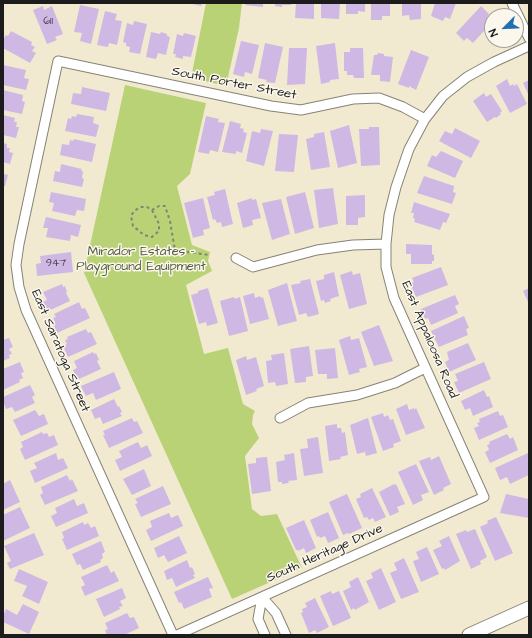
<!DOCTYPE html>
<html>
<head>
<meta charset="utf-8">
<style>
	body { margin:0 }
	#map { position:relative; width:532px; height:638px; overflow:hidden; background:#f1ead1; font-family:"Architects Daughter",sans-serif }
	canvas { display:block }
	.frame { position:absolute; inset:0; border:4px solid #1c1c1c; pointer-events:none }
	.north { position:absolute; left:484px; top:8px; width:40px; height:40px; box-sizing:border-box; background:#fbf7ec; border:1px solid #a29f99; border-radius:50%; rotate:246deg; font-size:11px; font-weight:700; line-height:16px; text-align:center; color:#1c1c1c }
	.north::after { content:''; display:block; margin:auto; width:14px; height:18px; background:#1f6fb2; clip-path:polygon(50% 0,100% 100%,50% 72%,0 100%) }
</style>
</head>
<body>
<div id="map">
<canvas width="532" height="638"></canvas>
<div class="frame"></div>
<div class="north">N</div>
</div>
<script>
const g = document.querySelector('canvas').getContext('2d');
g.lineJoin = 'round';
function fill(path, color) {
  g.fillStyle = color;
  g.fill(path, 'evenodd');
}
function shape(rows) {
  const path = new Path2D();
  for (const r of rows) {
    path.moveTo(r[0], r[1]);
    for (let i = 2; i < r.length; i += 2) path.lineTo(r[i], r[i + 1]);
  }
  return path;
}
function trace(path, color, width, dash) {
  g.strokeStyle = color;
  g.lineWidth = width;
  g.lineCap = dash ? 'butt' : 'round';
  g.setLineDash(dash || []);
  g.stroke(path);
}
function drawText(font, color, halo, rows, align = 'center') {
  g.font = font + ' "Architects Daughter",sans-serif';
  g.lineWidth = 3;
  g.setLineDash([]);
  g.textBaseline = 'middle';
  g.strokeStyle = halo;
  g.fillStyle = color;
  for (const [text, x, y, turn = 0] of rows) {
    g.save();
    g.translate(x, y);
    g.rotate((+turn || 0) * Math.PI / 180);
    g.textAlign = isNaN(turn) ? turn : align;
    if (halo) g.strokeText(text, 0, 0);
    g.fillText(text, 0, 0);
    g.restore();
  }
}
fill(shape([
	[206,3,242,3,239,28,226,86,191,78],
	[125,85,206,103,190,174,177,186,192,245,210,252,208,261,212,271,186,285,204,354,228,348,243,404,255,411,253,415,252,424,259,438,245,456,252,509,261,516,277,514,302,568,232,599,84,273]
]), '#bad276');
fill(shape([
	[188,3,202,3,201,6],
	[246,3,263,3,263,7,245,5],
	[275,3,291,3,291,5,282,5,282,7,275,6],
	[296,3,314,3,314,19,295,18],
	[321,3,340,3,339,19,321,18],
	[346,3,365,3,365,12,358,11,358,14,346,14],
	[371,3,390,3,390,16,382,16,382,20,371,20],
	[402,3,421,3,421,19,410,20,409,15,402,16],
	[435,3,456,3,450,19,445,17,443,21,431,16],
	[80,5,99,9,91,44,80,41,82,33,74,32],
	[43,6,44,10,52,6,63,34,55,37,57,40,47,44,33,10],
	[481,6,489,14,487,17,492,22,473,43,467,38,464,41,456,33],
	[105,11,117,14,115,20,122,21,117,45,109,43,108,47,97,45],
	[134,21,147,24,140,54,129,52,130,47,126,46,126,43,123,42,127,23,133,25],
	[11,31,32,42,31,45,35,47,32,51,36,53,30,63,3,48,3,40,6,35,8,36],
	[151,32,160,34,161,32,167,34,167,36,170,37,166,55,158,53,156,59,146,57],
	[184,33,196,36,191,57,183,56,183,59,175,57,176,54,173,54,177,34,183,36],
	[241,41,259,45,252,74,245,72,244,77,233,74],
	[265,43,283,47,275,83,266,82,267,80,258,78],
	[335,43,339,79,330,80,330,82,321,84,316,46],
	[289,48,307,48,305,84,287,85],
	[350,48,363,48,364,78,354,78,353,75,347,75,347,71,344,71,344,52,350,52],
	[411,50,429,57,416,90,409,86,409,88,398,84],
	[378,53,384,54,384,56,393,57,390,82,380,81,380,75,371,75,374,55,377,55],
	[3,65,26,70,24,78,29,79,26,90,3,85],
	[507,79,510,86,513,84,514,86,517,84,527,104,510,113,496,86],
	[529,80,529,96,523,83],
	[82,87,110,93,106,111,71,104,73,93,81,94],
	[3,90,23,95,22,101,25,102,22,114,3,110],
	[484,93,486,97,491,94,502,111,500,113,501,114,496,118,495,117,487,122,473,101],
	[77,114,94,117,93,123,99,125,96,137,65,131,68,118,71,119,72,116,76,117],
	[3,115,15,118,14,122,17,122,16,127,19,127,16,138,3,135],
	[206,116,219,119,218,122,225,123,218,152,210,150,209,154,198,152],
	[230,121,241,124,240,128,244,129,243,132,247,133,242,153,236,151,236,154,222,152],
	[349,125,357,163,338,168,330,131],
	[369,127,379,127,380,165,361,166,359,129,369,129],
	[455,128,480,141,471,158,439,141,445,131,452,134],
	[261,129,273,131,264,166,246,161,252,131,260,133],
	[324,132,330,167,311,170,306,139,314,137,314,134],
	[279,134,298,135,294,172,275,171],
	[74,139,96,144,92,162,60,155,62,144,69,145,70,140,73,141],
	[3,143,7,144,7,148,10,148,9,152,13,153,10,164,3,162],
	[441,151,463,161,455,178,427,166,432,155,436,157],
	[61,164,82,169,81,171,83,171,82,178,84,179,82,187,53,181,55,171,60,172],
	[3,174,8,175,5,186,3,186],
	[424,176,454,186,453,192,456,193,452,204,417,193],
	[333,188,338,224,319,228,314,190],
	[225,189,233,224,222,227,221,222,217,223,215,219,213,220,207,197,215,195,214,192],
	[51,192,86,199,84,211,77,210,75,216,52,211,54,203,49,202],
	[305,192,314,228,295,234,286,197],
	[365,195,365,217,358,218,358,225,346,225,346,196],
	[203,198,210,228,203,230,204,235,193,238,184,203],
	[252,198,252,200,256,199,261,218,252,220,253,225,243,228,237,203],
	[281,199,290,234,272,240,262,203],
	[414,202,450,214,446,223,443,222,440,230,414,222,415,219,413,218,414,213,411,213],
	[46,217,81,225,78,237,71,235,70,241,46,237,48,228,43,228],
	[406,244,432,245,432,255,434,254,434,261,432,261,432,264,411,264,411,254,406,254],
	[71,252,73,272,37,276,36,264,41,263,40,256],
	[441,267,448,285,416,297,410,283,414,282,412,278],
	[352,271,353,275,360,273,367,304,349,309,340,275],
	[334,272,339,296,330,299,331,301,325,303,324,300,321,301,316,281,324,279,324,275],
	[310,279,319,314,308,317,306,313,299,315,291,285,301,283,300,281],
	[287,283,297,321,278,326,268,290],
	[62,284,63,287,65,286,67,292,66,293,70,301,46,312,42,302,47,300,43,292],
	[208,288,218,323,207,326,206,322,199,324,191,295,198,293,198,291],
	[529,288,529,304,523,291],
	[254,293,255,298,260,296,261,298,263,297,269,319,250,324,243,296],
	[455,295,459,304,455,306,458,313,431,325,428,318,425,319,421,309],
	[234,297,235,299,240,297,248,331,229,336,220,301],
	[79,302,82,309,85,308,90,318,57,333,53,323,55,322,53,318,56,317,54,314],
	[464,316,469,328,466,329,468,335,439,347,431,331],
	[379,325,393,361,374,366,361,332],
	[86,329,88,333,91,332,97,344,68,357,63,346,67,344,65,340,68,339,67,337],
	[350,336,351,340,359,338,367,367,359,369,360,372,349,375,339,340],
	[9,338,13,347,9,349,12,354,9,355,10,358,3,361,3,340],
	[468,343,476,360,449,372,445,362,449,360,447,352],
	[309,346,313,376,306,377,306,382,295,383,290,349],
	[335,348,338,378,327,379,327,374,318,374,315,350],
	[93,352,94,354,96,353,99,360,97,361,101,369,77,380,73,370,77,368,74,361],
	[284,353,288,384,276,386,275,382,268,383,266,361,272,360,271,355],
	[246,356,247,360,256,357,264,386,256,389,257,391,246,395,236,360],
	[20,362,24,372,21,373,23,378,19,380,20,382,3,390,3,369],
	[484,362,491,379,459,393,454,382,458,381,455,374],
	[114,372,121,389,96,400,93,393,86,396,81,386],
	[30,385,35,395,32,397,35,403,15,412,12,407,6,409,3,402,3,397],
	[484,390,487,397,489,396,493,407,473,416,470,408,465,410,461,401],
	[114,399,118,407,119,406,122,412,120,413,122,416,103,424,100,417,95,419,91,410],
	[407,404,409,410,414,408,414,410,416,408,425,428,406,435,396,409],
	[35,410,39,416,44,414,48,424,21,436,13,420],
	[498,411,500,416,503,415,508,427,479,440,474,428,479,426,477,423,480,422,479,419],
	[383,413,384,417,388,415,390,420,393,419,401,441,393,444,394,447,383,451,371,417],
	[132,418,134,422,137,421,143,433,109,448,103,435,105,435,103,431],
	[368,418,377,453,366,456,365,452,357,454,350,425],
	[337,424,337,428,341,428,342,433,345,432,348,455,340,457,341,459,329,461,325,426],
	[42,432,43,434,47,433,49,437,54,435,58,445,25,460,20,449,23,447,21,442],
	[507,434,510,439,513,437,518,450,490,463,485,452,489,450,487,445,490,444,489,442],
	[318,437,323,473,304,476,300,449,308,448,307,439],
	[138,442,141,448,147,445,152,456,120,471,115,460,122,457,119,451],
	[56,453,58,460,63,458,68,468,35,483,30,471,37,468,34,463],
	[294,453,297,480,288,481,289,483,282,484,282,482,278,482,276,462,285,460,284,455],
	[528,453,529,475,510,484,507,477,500,480,495,468],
	[439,456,451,484,443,488,444,490,434,495,419,461,430,457,431,460],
	[267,457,271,491,252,494,248,464,256,463,256,458],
	[416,464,429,492,421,495,423,500,413,505,398,472],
	[144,469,151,486,132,495,123,479],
	[67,475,70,481,72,479,78,491,45,505,40,495,43,493,41,487],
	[10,480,20,502,3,510,3,484],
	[394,484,394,485,396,484,405,504,397,507,399,512,390,516,379,492],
	[163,486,171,504,141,517,135,504,138,503,135,499],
	[372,488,386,517,375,522,373,518,369,520,367,517,364,518,356,499,361,497,360,494],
	[347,494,362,528,349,534,348,533,343,535,329,502],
	[506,494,529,499,529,518,500,513],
	[74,499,77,506,84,503,88,513,56,527,51,516,57,513,55,508],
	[20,507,30,528,3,541,3,515],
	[328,512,339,538,328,543,325,536,320,538,319,536,317,537,310,520],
	[169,513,171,518,178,515,183,526,151,541,146,530,152,527,150,521],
	[496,517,513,553,495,561,480,527,488,523,487,521],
	[304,520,316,548,306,553,304,548,298,551,298,550,296,550,286,528],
	[83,522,84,525,88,523,91,528,95,526,99,536,67,550,62,539,64,538,62,532],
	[475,529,487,557,480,561,481,564,471,569,456,534,466,530,467,532],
	[34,533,44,555,10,569,7,563,11,561,4,546],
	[179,536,187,553,168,562,164,555,158,558,154,548],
	[449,536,460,561,445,570,444,568,442,569,433,550,442,546,439,541],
	[101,541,105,552,102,554,103,558,100,560,101,562,83,570,80,564,77,565,72,554],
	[427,547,439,574,421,582,413,561,419,559,416,552],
	[404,558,419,592,401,599,390,573,397,570,394,563],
	[187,560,190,568,192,567,195,574,193,575,195,578,176,587,172,578,167,580,164,571],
	[107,565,111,573,114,571,119,581,85,596,81,587,85,585,81,577],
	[381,568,396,602,379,610,366,581,373,578,371,573],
	[19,569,48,582,39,604,22,596,27,586,14,581],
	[208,577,213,588,209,589,212,597,184,609,181,602,179,603,174,592],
	[358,577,369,602,355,610,354,608,351,610,343,591,351,587,349,582],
	[122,588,126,598,120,601,123,606,119,607,120,609,104,617,96,599],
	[331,591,332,594,339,591,351,618,333,626,320,596],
	[315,598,329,627,317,633,315,630,309,633,301,613,303,612,302,609,307,607,305,603],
	[23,604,39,612,29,634,3,622,3,616,6,609,17,615],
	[127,613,130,618,134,617,139,628,124,635,107,635,105,630,108,629,105,623]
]), '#cfb8e4');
const minor = shape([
	[512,3,529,38],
	[236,258,253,267,317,250,353,245,386,244],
	[280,418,308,403,357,395,395,383,425,368],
	[262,597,276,613,286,635],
	[262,597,258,619,265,635],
	[173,635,26,310,19,287,16,265,19,244,58,61,271,106,301,110,353,99,379,98,403,107,425,119],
	[177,635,484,497,394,298,386,267,386,244,389,215,396,187,409,149,425,119,443,96,467,77,494,62,529,46]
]);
const secondary = shape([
	[469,635,529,608]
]);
trace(minor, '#868376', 11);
trace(secondary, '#868376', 15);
trace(shape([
	[152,210,159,224,159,231,152,237,144,235,133,226,131,216,134,211,141,207,147,207,152,210,159,206,165,206,170,221,174,245,176,251,181,253,188,252,209,255]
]), '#868376', 2, [3, 3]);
trace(minor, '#fff', 9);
trace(secondary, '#fff', 13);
drawText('11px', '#49434e', null, [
	["611",48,22],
	["947",56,264]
]);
drawText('13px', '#1c1c1c', '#fbf7ec', [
	["South Porter Street",234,84,11],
	["East Appaloosa Road",429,340,67],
	["East Saratoga Street",60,351,67],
	["South Heritage Drive",325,554,-24]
]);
drawText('13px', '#535c3c', '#fbf7ec', [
	["Mirador Estates -",141,252],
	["Playground Equipment",141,267]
]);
</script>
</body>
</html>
